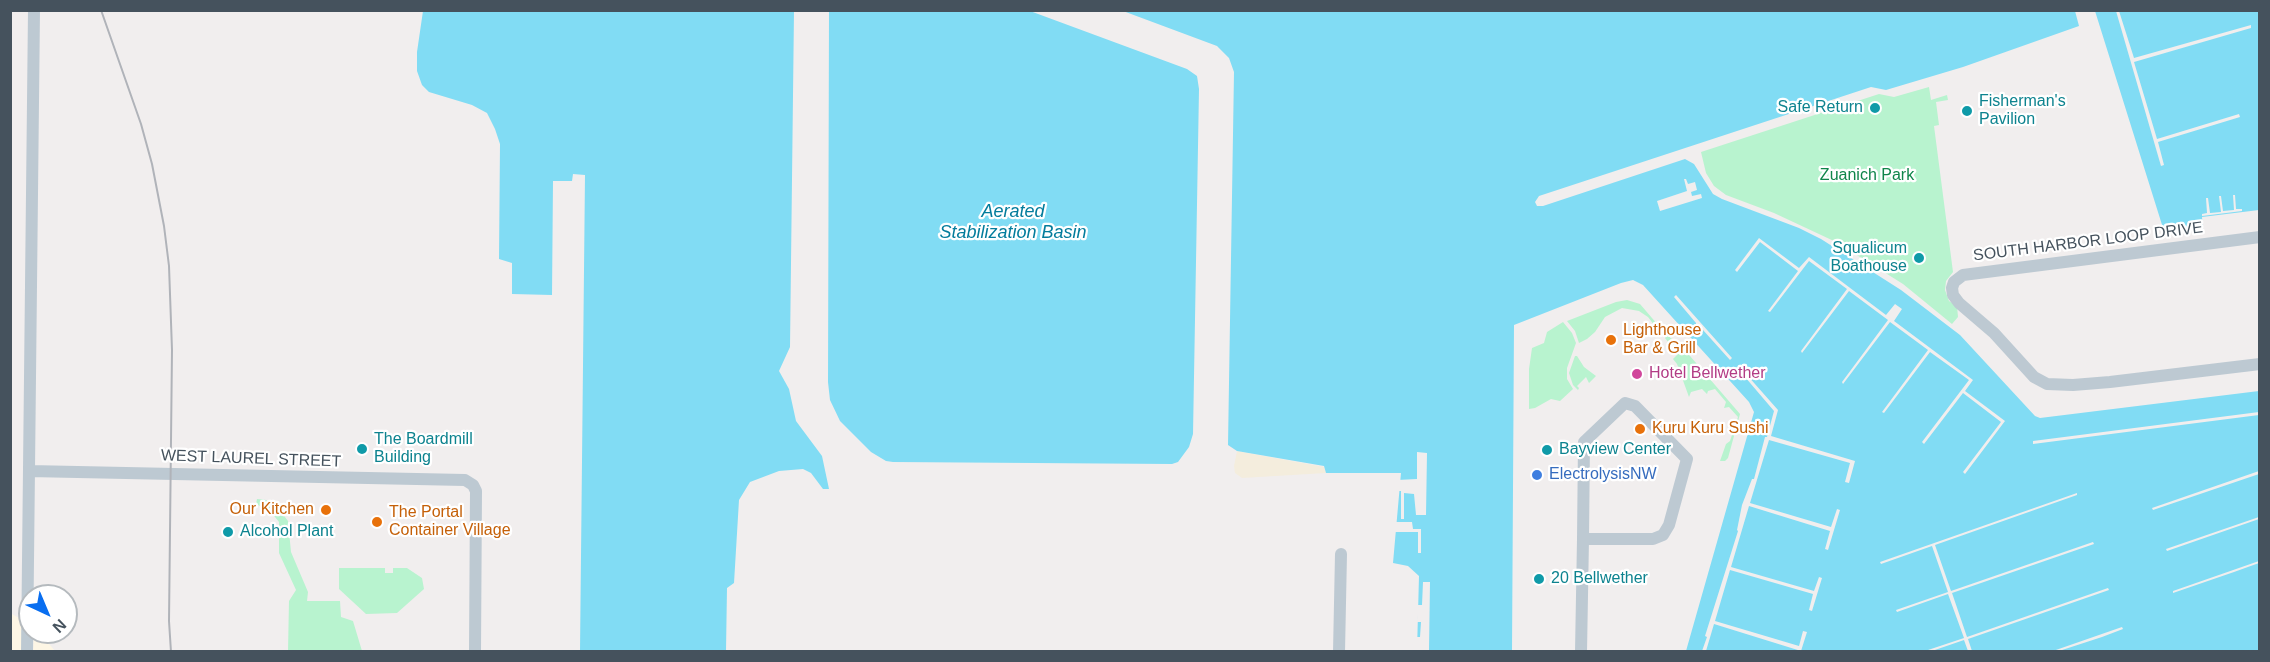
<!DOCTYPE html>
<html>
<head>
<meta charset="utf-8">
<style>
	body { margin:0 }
	#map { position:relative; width:2270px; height:662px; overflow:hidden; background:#f1eeee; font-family:Helvetica,sans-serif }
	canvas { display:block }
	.frame { position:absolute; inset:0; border:12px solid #45525d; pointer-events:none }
	.north { position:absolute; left:18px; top:584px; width:60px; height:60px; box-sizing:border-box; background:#fff; border:2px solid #b5babe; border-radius:50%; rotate:136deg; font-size:16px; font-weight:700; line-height:24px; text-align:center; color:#45525d }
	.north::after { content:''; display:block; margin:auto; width:21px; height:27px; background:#096ef0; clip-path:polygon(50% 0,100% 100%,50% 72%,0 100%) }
</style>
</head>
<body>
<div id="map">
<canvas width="2270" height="662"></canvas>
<div class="frame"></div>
<div class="north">N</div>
</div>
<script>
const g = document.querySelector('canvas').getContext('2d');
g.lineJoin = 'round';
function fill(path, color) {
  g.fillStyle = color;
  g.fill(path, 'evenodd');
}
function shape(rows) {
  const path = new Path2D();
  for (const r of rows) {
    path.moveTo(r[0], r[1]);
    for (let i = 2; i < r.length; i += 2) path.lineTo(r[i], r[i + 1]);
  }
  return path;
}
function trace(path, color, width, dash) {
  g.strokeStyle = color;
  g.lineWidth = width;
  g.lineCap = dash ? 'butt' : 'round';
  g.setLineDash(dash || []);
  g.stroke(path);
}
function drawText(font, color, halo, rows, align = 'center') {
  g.font = font + ' Helvetica,sans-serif';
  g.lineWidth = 4.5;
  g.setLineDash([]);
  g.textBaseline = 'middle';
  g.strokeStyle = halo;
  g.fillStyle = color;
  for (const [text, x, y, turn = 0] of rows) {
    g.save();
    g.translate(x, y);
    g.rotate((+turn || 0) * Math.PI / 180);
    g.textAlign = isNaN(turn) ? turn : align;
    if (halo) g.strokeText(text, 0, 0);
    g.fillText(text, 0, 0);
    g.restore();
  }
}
fill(shape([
	[10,613,21,619,23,651,11,651],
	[34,632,39,632,55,651,33,651]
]), '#fdf6e5');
fill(shape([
	[1929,87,1931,100,1947,95,1948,100,1936,102,1939,125,1934,126,1953,272,1946,281,1945,290,1949,301,1957,306,1958,317,1952,324,1903,284,1836,242,1774,213,1726,195,1714,186,1706,173,1701,152,1879,94,1894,97],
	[1627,300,1640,304,1664,332,1661,334,1648,317,1639,311,1622,308,1605,317,1595,332,1587,339,1579,343,1575,331,1567,321,1616,302],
	[1563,322,1572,333,1576,343,1567,368,1567,379,1573,389,1560,401,1551,399,1535,408,1529,409,1529,369,1532,348,1544,343,1547,332],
	[1666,334,1684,349,1740,414,1728,458,1725,461,1720,461,1726,444,1730,441,1738,417,1729,407,1724,408,1726,402,1715,389,1708,391,1707,394,1702,389,1691,392,1689,397,1677,364,1673,359,1677,355,1676,352,1665,338],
	[1575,356,1577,356,1584,367,1596,376,1589,383,1586,377,1577,386,1579,388,1578,390,1573,385,1569,373],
	[257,499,266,500,279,509,288,521,291,552,308,592,307,601,340,601,341,617,353,621,362,651,288,651,289,601,296,590,279,553,279,522,271,512,256,504],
	[339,568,385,568,385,573,393,573,393,568,407,568,422,578,424,589,397,613,366,614,339,589]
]), '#b8f3cf');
fill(shape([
	[1237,451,1324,467,1326,473,1242,478,1235,473,1234,466]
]), '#f4eddd');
fill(shape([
	[423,11,794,11,790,347,779,371,789,389,796,421,822,456,829,489,823,489,811,473,803,469,779,471,750,482,739,500,734,583,727,588,726,651,580,651,585,175,573,174,572,181,553,181,552,295,512,294,512,263,499,259,500,144,495,129,487,113,472,105,429,92,422,85,417,71,417,52],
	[829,11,1030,11,1187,69,1197,76,1199,89,1193,434,1189,447,1178,462,1172,464,893,462,886,461,871,452,840,421,830,400,828,382],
	[1123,11,2075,11,2079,26,1963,67,1886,90,1871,87,1539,196,1535,202,1537,206,1543,206,1685,159,1694,164,1713,194,1722,199,1799,228,1821,239,1901,290,1960,335,2035,416,2040,418,2259,391,2259,651,1686,651,1754,412,1749,402,1643,285,1633,280,1621,283,1514,325,1512,651,1417,651,1419,576,1408,566,1393,563,1401,473,1326,473,1324,466,1237,451,1228,445,1234,72,1229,58,1217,46],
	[2095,11,2259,11,2259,210,2202,217,2203,231,2199,231,2198,223,2192,224,2192,227,2171,230,2163,228]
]), '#81dcf4');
fill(shape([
	[2116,11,2119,11,2134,58,2251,25,2251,28,2134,62,2157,139,2239,114,2240,117,2158,142,2164,165,2161,166],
	[1684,179,1686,179,1688,184,1695,182,1697,190,1691,192,1692,196,1701,194,1702,198,1660,211,1657,201,1687,191],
	[2233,195,2235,195,2236,209,2242,209,2242,211,2202,216,2202,214,2207,213,2206,198,2208,198,2210,213,2221,212,2219,196,2221,196,2223,211,2234,210],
	[1759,238,1799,268,1809,257,1886,315,1895,304,1902,309,1894,321,1973,380,1965,391,2005,421,1965,474,1963,472,2001,422,1963,393,1924,444,1922,442,1969,380,1930,352,1884,413,1882,412,1928,350,1890,322,1843,384,1842,382,1888,320,1849,291,1802,353,1801,351,1847,289,1809,261,1770,312,1768,311,1798,271,1760,242,1737,272,1735,270],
	[1676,295,1732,358,1730,360,1703,330,1700,332,1696,329,1696,323,1674,297],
	[1747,375,1778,410,1771,436,1855,461,1849,483,1845,482,1850,463,1769,440,1750,503,1831,527,1837,509,1840,510,1828,550,1825,549,1830,531,1749,506,1731,567,1814,591,1819,577,1822,578,1812,611,1809,610,1813,594,1730,570,1715,621,1799,646,1803,631,1807,632,1801,651,1714,624,1706,651,1702,651,1707,637,1705,636,1738,531,1737,530,1742,505,1752,479,1754,479,1765,437,1767,437,1774,411,1745,377],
	[2259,412,2259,415,2033,444,2033,441],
	[1417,452,1427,453,1426,515,1416,515,1414,494,1404,493,1404,519,1401,519,1401,491,1396,491,1397,480,1417,479],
	[2259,471,2259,474,2153,510,2152,508],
	[2077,493,2077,495,1935,545,1951,591,2093,542,2094,544,1952,593,1967,637,2108,588,2109,590,1968,639,1972,651,1968,651,1964,640,1932,651,1925,651,1964,638,1948,594,1897,612,1896,610,1948,592,1932,546,1881,564,1880,562],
	[2259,517,2259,519,2167,551,2166,549],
	[1393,522,1412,522,1413,529,1421,529,1421,553,1418,553,1418,532,1393,532],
	[2259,561,2259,563,2234,572,2173,593,2173,591],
	[1423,582,1430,582,1429,651,1416,651,1415,637,1420,637,1421,622,1417,622,1418,605,1422,605],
	[2122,627,2123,629,2102,637,2059,651,2053,651]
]), '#f1eeee');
trace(shape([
	[2260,237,1963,275,1954,282,1952,288,1953,295,1959,303,1994,333,2034,377,2047,384,2073,385,2110,382,2260,364],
	[29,471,465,480,473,485,476,491,475,652],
	[27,652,34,10],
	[1339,652,1341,554],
	[1581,652,1583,539,1584,442,1625,403,1635,406,1687,459,1669,525,1663,535,1653,539,1583,539]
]), '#bdc9d2', 12);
trace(shape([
	[101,10,141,124,152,164,164,226,169,266,172,350,169,621,171,652]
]), '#b0b3b9', 2);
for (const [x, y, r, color] of [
	[1875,108,6,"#0f9aa8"],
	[1967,111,6,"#0f9aa8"],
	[1919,258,6,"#0f9aa8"],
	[1611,340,6,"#e8710a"],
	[1637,374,6,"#d1479c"],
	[1640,429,6,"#e8710a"],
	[362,449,6,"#0f9aa8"],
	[1547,450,6,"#0f9aa8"],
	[1537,475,6,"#3f7fe0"],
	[326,510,6,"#e8710a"],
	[377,522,6,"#e8710a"],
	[228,532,6,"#0f9aa8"],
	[1539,579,6,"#0f9aa8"]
]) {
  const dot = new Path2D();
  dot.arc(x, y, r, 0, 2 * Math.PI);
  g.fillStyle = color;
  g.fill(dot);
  trace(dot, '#fff', 2);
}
drawText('16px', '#0d838f', '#fff', [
	["Fisherman's",1979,102],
	["Pavilion",1979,120],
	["Safe Return",1863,108,"right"],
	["Squalicum",1907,249,"right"],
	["Boathouse",1907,267,"right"],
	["The Boardmill",374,440],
	["Building",374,458],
	["Bayview Center",1559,450],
	["Alcohol Plant",240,532],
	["20 Bellwether",1551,579]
], 'left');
drawText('16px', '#0f854a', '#fff', [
	["Zuanich Park",1867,176]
]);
drawText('16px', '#45525d', '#fff', [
	["SOUTH HARBOR LOOP DRIVE",2088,242,-7],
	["WEST LAUREL STREET",251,459,2]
]);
drawText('16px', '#c56008', '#fff', [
	["Lighthouse",1623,331],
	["Bar & Grill",1623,349],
	["Kuru Kuru Sushi",1652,429],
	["Our Kitchen",314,510,"right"],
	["The Portal",389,513],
	["Container Village",389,531]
], 'left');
drawText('16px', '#b23c85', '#fff', [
	["Hotel Bellwether",1649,374]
], 'left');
drawText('16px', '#366cbe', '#fff', [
	["ElectrolysisNW",1549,475]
], 'left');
drawText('italic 18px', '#037c9c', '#fff', [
	["Aerated",1013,212],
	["Stabilization Basin",1013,233]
]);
</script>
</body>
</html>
